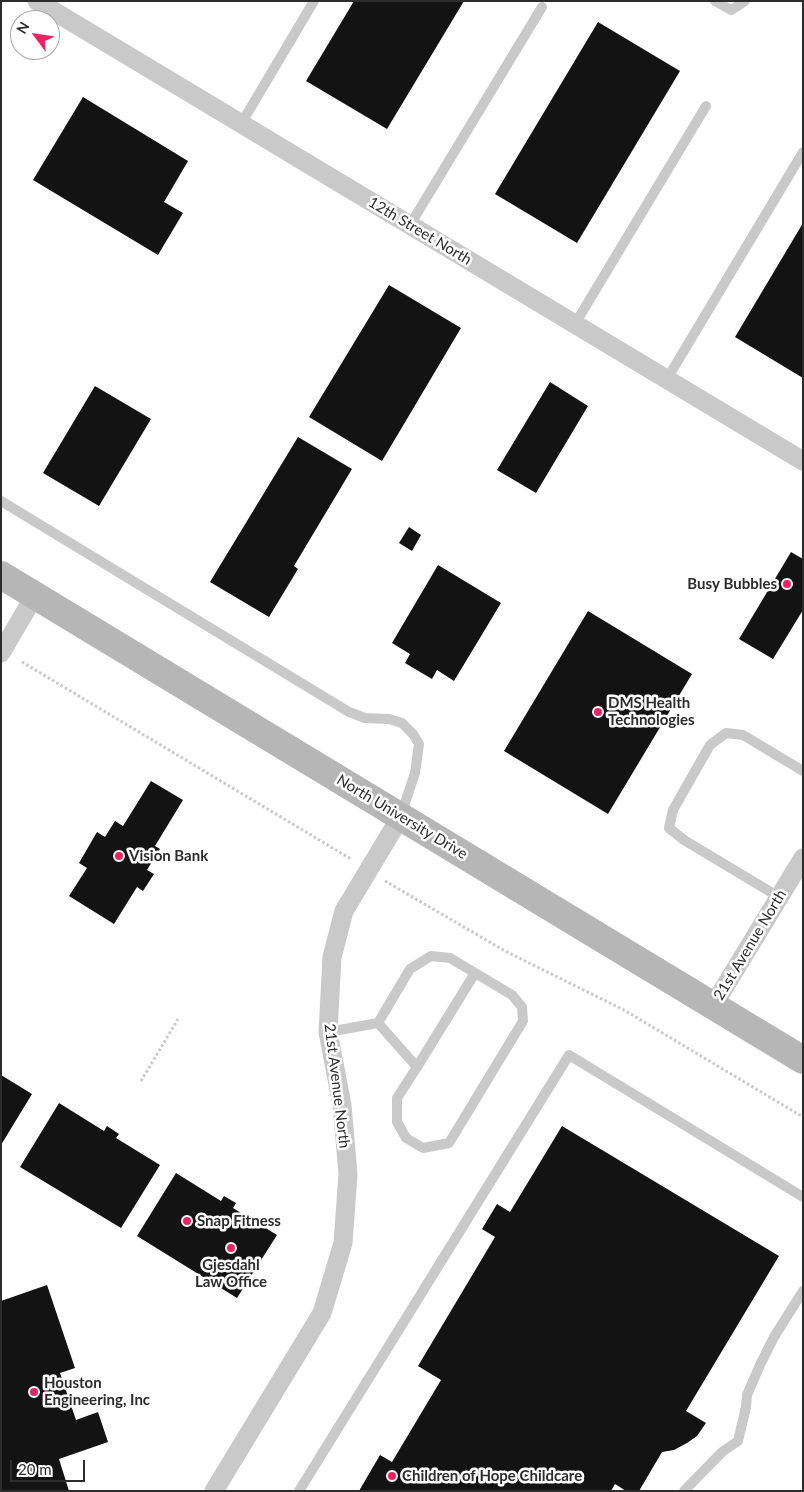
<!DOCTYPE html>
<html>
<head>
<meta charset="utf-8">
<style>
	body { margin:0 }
	#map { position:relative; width:804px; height:1492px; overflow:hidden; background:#fff; font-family:Lato,sans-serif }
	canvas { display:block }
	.frame { position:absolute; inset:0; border:2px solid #2c2c2c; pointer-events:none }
	.north { position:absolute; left:10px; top:10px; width:50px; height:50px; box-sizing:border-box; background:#fff; border:1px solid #ababab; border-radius:50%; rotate:301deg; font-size:14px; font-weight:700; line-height:20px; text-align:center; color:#2c2c2c }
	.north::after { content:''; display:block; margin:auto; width:18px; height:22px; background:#ee2261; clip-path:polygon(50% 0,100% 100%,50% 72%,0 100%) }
	.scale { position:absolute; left:10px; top:1460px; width:75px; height:22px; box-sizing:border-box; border:2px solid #2c2c2c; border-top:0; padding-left:6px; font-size:15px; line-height:18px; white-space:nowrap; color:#2c2c2c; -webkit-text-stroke:4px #fff; paint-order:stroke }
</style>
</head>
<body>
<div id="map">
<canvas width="804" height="1492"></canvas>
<div class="frame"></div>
<div class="north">N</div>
<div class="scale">20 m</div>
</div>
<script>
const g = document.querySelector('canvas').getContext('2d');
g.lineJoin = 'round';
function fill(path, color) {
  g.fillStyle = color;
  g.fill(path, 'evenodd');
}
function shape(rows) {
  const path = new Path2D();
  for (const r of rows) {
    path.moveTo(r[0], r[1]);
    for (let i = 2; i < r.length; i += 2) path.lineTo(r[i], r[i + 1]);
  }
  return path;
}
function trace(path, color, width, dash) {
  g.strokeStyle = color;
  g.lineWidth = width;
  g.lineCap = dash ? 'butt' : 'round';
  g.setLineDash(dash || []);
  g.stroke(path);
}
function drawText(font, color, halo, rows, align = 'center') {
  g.font = font + ' Lato,sans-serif';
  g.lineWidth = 5;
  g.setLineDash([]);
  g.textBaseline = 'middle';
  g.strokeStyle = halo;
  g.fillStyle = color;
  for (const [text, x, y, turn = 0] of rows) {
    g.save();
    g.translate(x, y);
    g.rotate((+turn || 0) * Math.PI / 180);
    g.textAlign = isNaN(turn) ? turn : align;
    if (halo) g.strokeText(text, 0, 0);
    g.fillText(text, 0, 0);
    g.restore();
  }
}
fill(shape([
	[354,1,464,1,387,129,306,81],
	[598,22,680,71,577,243,495,194],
	[83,97,188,161,164,202,183,213,158,255,33,180],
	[803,223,803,378,735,337],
	[389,285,461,328,382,461,309,417],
	[550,382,588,406,536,493,497,470],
	[95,386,151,419,99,506,43,473],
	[298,437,352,469,294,566,298,569,269,617,210,582],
	[409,527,421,535,412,551,399,543],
	[791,552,803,559,803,610,773,659,739,639],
	[438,565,501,603,454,681,437,670,432,679,405,663,410,654,392,643],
	[588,611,692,674,608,814,504,751],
	[151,781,183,800,155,846,160,849,147,870,154,874,143,891,137,887,114,924,69,896,87,868,79,863,97,832,105,837,115,821,123,826],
	[1,1075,32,1094,1,1145],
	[59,1103,104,1131,107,1126,119,1134,116,1138,160,1165,121,1228,20,1167],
	[562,1126,779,1256,686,1411,706,1423,697,1436,687,1443,674,1450,662,1452,639,1491,626,1491,615,1484,611,1491,359,1491,380,1455,392,1462,441,1380,418,1366,495,1237,482,1229,497,1204,510,1212],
	[176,1173,221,1201,224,1196,236,1203,233,1208,277,1235,237,1298,137,1236],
	[47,1285,75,1368,60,1373,76,1420,98,1412,108,1442,59,1459,69,1491,1,1491,1,1301]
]), '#131313');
trace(shape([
	[22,662,351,859],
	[385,881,505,951,624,1010,803,1117],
	[141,1081,178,1019]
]), '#c9c9c9', 3, [2.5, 2.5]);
trace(shape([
	[715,1,731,10,745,1],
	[241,124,314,1],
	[410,225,542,7],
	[575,324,706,106],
	[667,379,803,152],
	[1,501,349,712,365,718,389,719,402,723,413,734,419,744,415,773,401,815],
	[779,897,684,840,669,828,673,810,710,745,726,733,743,735,803,771],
	[328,1032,378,1023,410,969,431,956,450,958,512,995,522,1007,523,1021,449,1143,423,1148,406,1138,397,1122,397,1098,417,1067,378,1023],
	[417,1067,475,973],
	[299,1491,569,1055,803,1197],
	[684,1491,722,1452,738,1441,746,1407,747,1395,760,1365,774,1337,803,1291]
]), '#c9c9c9', 10);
trace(shape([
	[37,1,803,461],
	[1,653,35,595],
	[713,1006,803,858],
	[214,1491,322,1313,343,1243,348,1174,342,1105,328,1032,332,957,344,911,401,816]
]), '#c9c9c9', 19);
trace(shape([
	[1,575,803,1060]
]), '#b6b6b6', 28);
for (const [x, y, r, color] of [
	[787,584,5,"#ee2261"],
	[598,712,5,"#ee2261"],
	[119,856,5,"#ee2261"],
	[187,1221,5,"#ee2261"],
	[231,1248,5,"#ee2261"],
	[34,1392,5,"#ee2261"],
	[392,1476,5,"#ee2261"]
]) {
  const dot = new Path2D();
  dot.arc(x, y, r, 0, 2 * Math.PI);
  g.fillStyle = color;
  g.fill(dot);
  trace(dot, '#fff', 2);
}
drawText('15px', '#2c2c2c', '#fff', [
	["12th Street North",420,231,31],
	["North University Drive",402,817,31],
	["21st Avenue North",750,945,-59],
	["21st Avenue North",337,1086,83]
]);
drawText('bold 15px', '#2c2c2c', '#fff', [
	["Busy Bubbles",777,584,"right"],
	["DMS Health",608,703],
	["Technologies",608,720],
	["Vision Bank",129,856],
	["Snap Fitness",197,1221],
	["Gjesdahl",231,1265,"center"],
	["Law Office",231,1282,"center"],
	["Houston",44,1383],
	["Engineering, Inc",44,1400],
	["Children of Hope Childcare",402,1476]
], 'left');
</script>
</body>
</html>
